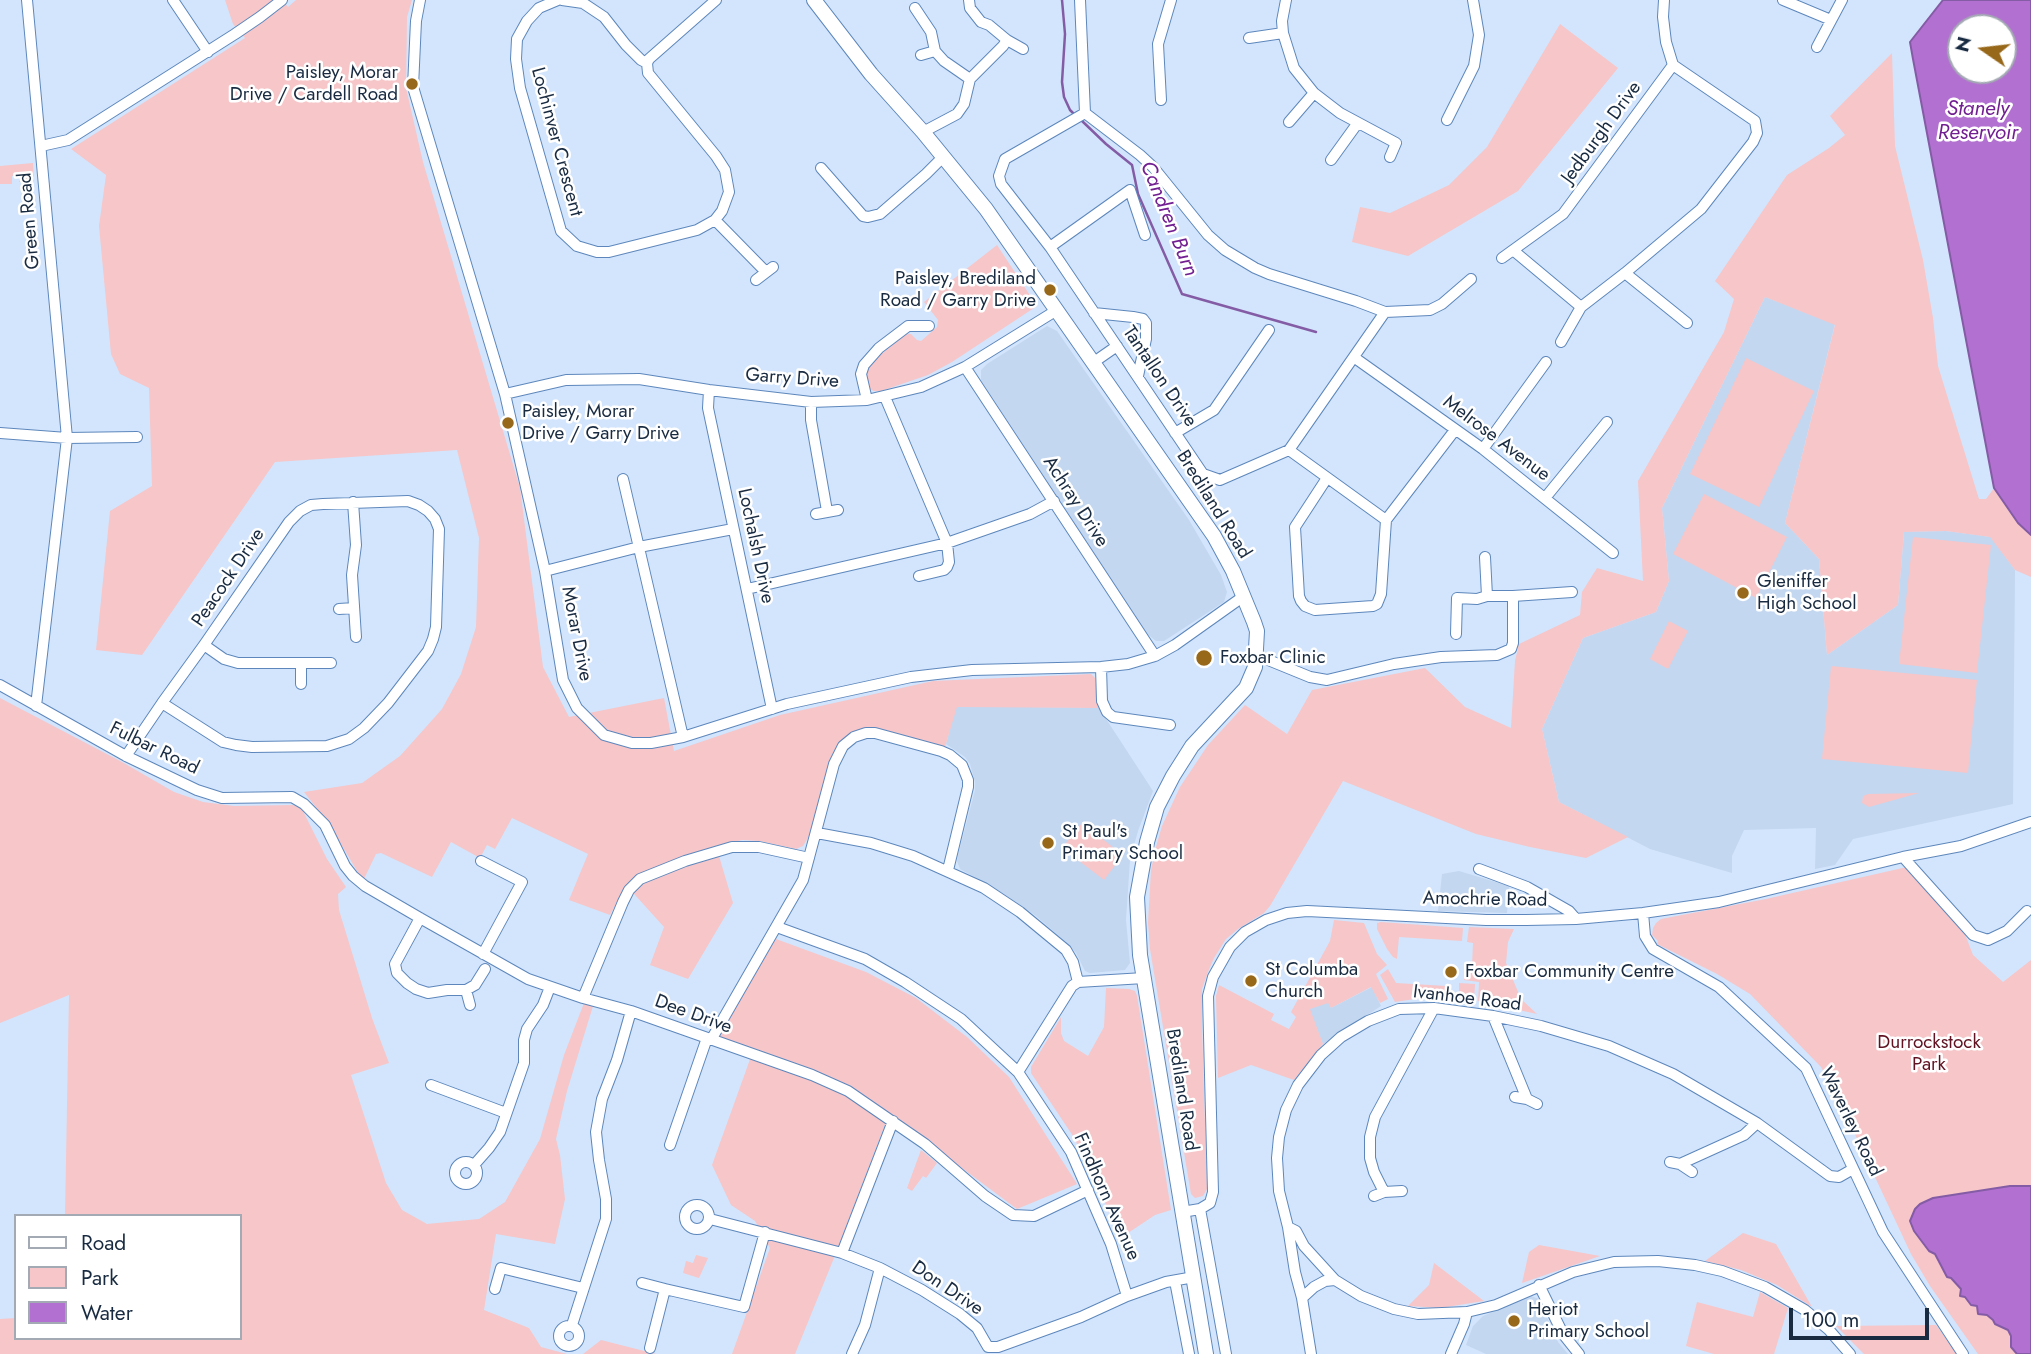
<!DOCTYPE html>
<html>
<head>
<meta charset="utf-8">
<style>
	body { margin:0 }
	#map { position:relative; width:2031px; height:1354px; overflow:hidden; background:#d3e5fc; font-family:Jost,sans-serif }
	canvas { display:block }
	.legend { position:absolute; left:14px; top:1214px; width:228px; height:126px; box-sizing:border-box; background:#fff; border:2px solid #a3aab3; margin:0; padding:9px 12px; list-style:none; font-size:21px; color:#192b41 }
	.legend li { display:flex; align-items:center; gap:14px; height:35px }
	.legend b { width:35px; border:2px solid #a3aab3 }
	.north { position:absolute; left:1947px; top:14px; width:70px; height:70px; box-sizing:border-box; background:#fff; border:2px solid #a3aab3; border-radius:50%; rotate:284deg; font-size:19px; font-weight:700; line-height:28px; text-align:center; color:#192b41 }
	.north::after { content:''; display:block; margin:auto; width:24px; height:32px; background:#976819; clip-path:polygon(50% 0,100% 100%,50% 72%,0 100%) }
	.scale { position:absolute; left:1789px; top:1308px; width:140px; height:32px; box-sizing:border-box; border:4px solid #192b41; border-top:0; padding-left:9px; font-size:21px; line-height:24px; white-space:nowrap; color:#192b41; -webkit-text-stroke:5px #fff; paint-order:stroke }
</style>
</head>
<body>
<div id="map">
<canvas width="2031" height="1354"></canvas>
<ul class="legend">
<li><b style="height:9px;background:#fff"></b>Road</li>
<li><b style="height:19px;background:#f6c6c9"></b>Park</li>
<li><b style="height:19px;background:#b271d0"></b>Water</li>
</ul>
<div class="north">N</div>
<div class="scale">100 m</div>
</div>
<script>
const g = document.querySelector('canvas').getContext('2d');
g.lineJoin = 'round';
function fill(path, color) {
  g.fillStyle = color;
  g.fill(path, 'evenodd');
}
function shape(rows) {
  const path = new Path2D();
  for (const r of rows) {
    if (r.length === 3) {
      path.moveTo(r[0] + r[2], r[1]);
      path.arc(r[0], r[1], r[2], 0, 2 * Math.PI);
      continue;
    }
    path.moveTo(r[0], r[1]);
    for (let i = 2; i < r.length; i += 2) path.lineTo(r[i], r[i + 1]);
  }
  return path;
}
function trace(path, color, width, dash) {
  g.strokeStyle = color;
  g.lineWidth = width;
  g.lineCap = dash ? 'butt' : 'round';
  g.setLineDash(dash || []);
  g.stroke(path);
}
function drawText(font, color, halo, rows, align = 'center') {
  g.font = font + ' Jost,sans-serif';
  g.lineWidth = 5;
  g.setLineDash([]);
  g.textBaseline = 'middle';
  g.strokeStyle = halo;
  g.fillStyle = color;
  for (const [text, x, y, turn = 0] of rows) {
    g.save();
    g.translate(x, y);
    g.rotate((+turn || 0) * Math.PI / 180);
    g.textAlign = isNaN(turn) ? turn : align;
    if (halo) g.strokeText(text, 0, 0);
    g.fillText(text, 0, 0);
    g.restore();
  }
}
fill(shape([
	[1765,297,1835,324,1785,523,1819,559,1827,655,1898,605,1904,532,1946,531,1991,537,2015,570,2013,804,1853,839,1835,865,1815,869,1816,828,1744,830,1732,856,1732,873,1650,849,1559,802,1542,729,1583,638,1656,612,1669,581,1662,508],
	[1047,326,1057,331,1189,520,1221,575,1227,592,1224,602,1164,641,1156,641,1146,633,981,380,981,370,987,364],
	[956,706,1099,708,1153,791,1138,831,1130,860,1126,920,1130,963,1125,970,1090,973,1085,971,1076,953,1067,943,1036,916,1004,894,960,869,957,861,958,855,975,790,975,782,970,764,965,757,946,744],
	[1459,871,1509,886,1507,913,1438,911,1442,874],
	[1372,987,1381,1006,1323,1044,1309,1009,1328,1002,1331,1008],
	[1531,1296,1539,1299,1558,1342,1568,1354,1486,1354,1466,1345,1473,1326,1483,1316]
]), '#c3d7f0');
fill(shape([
	[225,0,282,0,288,7,296,0,412,0,407,17,406,88,423,162,520,488,543,667,569,717,664,698,674,751,780,715,933,681,1091,674,1095,678,1099,708,957,707,945,747,864,729,851,733,837,746,832,755,809,836,803,846,796,849,759,841,742,840,716,846,733,903,688,979,650,965,664,927,626,885,610,915,569,900,588,854,512,818,495,849,487,845,480,858,451,842,432,877,381,853,376,854,363,881,329,824,304,792,362,783,400,756,442,709,461,674,476,627,479,538,457,450,275,462,142,655,96,650,110,511,152,486,149,388,120,374,111,354,99,226,106,175,71,149,245,38,233,24],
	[1560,24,1618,68,1518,191,1408,256,1352,242,1360,207,1390,213,1449,185,1487,147],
	[1892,53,1895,146,1923,260,1933,318,1938,366,1979,499,1986,499,1994,488,2018,523,2031,535,2031,577,2015,570,1990,537,1946,531,1904,532,1898,605,1827,655,1819,559,1785,523,1835,325,1765,297,1662,508,1669,581,1656,612,1583,638,1542,729,1559,802,1628,837,1586,858,1530,847,1476,834,1343,781,1270,906,1264,913,1238,929,1226,939,1214,958,1208,972,1202,989,1202,1027,1207,1189,1203,1196,1195,1198,1191,1194,1150,949,1148,923,1151,870,1156,847,1162,826,1180,787,1208,745,1245,705,1287,734,1312,690,1425,668,1465,707,1511,728,1515,661,1519,644,1580,615,1582,592,1597,568,1643,581,1638,481,1724,332,1734,299,1715,281,1787,175,1829,148,1845,135,1830,116],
	[33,163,34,181,19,182,19,176,12,176,12,184,0,184,0,166],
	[997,245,1037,306,952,362,928,375,881,391,874,391,869,389,865,380,867,369,879,356,906,334,911,334,917,340,921,341,937,327,938,320,924,302],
	[1746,358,1814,391,1759,507,1690,474],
	[1704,494,1787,537,1756,598,1673,554],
	[1913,537,1991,545,1977,673,1899,664],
	[1669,621,1688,631,1668,669,1650,659],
	[1831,666,1977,680,1968,773,1822,759],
	[0,698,122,762,174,792,203,802,234,806,293,805,299,807,303,811,327,859,346,887,338,894,339,910,372,1018,389,1063,351,1075,386,1183,402,1210,427,1224,479,1219,505,1202,540,1139,564,1055,584,1003,593,1006,567,1091,556,1139,560,1155,565,1199,555,1244,496,1234,484,1310,529,1328,541,1347,567,1354,0,1354,0,1319,16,1318,16,1338,240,1338,240,1216,65,1216,69,995,0,1023],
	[1919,793,1869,807,1862,803,1863,796,1868,794],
	[1082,823,1123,855,1104,880,1062,848],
	[1907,867,1963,929,1973,955,2003,982,2031,960,2031,1354,1978,1354,1930,1286,1911,1254,1838,1098,1821,1067,1750,994,1717,974,1657,944,1658,941,1652,935,1653,928,1656,923,1661,919,1766,899],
	[1334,920,1364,923,1377,954,1387,965,1376,974,1388,999,1380,1003,1371,987,1331,1008,1328,1003,1310,1009,1323,1044,1294,1080,1251,1065,1218,1078,1216,996,1219,985,1274,1014,1271,1020,1289,1029,1296,1017,1291,1012,1330,941],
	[1381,922,1463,928,1462,941,1399,937,1397,959,1393,957,1387,949,1377,929,1377,923],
	[1469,927,1514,929,1508,942,1506,963,1521,999,1537,1014,1478,1001,1479,982,1464,980,1465,965,1472,966,1473,943,1467,942],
	[776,939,866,972,916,998,967,1037,1009,1077,1077,1184,1017,1209,889,1114,834,1258,795,1354,732,1354,770,1248,755,1221,731,1205,712,1165,753,1051,716,1036],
	[1388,969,1396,983,1446,986,1445,998,1421,998,1395,1002,1380,975],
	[1459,983,1475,984,1474,1001,1449,998,1449,993,1459,993],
	[1106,988,1129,989,1135,991,1137,996,1171,1210,1155,1215,1125,1235,1118,1235,1097,1183,1073,1136,1031,1073,1031,1067,1061,1017,1061,1033,1064,1041,1088,1056,1104,1027],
	[921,1150,937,1163,926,1178,923,1176,912,1191,907,1188],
	[1743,1233,1776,1244,1812,1307,1777,1285,1741,1270,1705,1261],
	[1539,1245,1600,1256,1522,1283,1529,1252],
	[696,1255,708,1258,699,1278,683,1273,686,1261,693,1263],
	[1434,1263,1484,1301,1440,1308,1408,1306,1429,1285],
	[1760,1292,1788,1308,1774,1354,1714,1354,1686,1346,1697,1302,1753,1317],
	[1936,1325,1957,1354,1864,1354,1836,1326],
	[601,1340,656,1354,583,1354]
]), '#f6c6c9');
const water = shape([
	[1943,0,2031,0,2031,535,2018,523,1994,488,1913,59,1910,42,1943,0],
	[1961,28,2003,28,2003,70,1961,70,1961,28],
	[2010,1186,2031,1186,2031,1354,2017,1354,2011,1347,2011,1336,2008,1330,1995,1324,1993,1320,1987,1315,1978,1314,1977,1306,1971,1305,1965,1297,1960,1296,1961,1289,1951,1278,1947,1277,1935,1254,1929,1251,1914,1231,1910,1221,1915,1209,1920,1204,1933,1198,2010,1186]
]);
fill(water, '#b271d0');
trace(water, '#845ca5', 2);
trace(shape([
	[1062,0,1065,34,1062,82,1064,97,1070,110,1076,116],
	[1081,120,1106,144,1132,165,1138,194,1182,294,1316,332]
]), '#845ca5', 2.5);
const minor = shape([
	[27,0,67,438,36,706],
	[173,0,208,52],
	[420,0,416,21,413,87,505,394,545,571,563,680,577,708,604,735,632,743,651,743,683,737,787,704,911,677,972,670,1101,667,1128,664,1155,656,1175,645,1244,596],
	[558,0,539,8,527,21,517,39,516,59,520,88,561,231,577,246,597,252,609,252,697,230,715,220,722,211,729,192,725,170,716,156,648,73,647,63,641,60,626,45,604,17,583,3,562,0],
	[969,0,970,8,981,22,989,25,1007,40,1023,49],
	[1080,0,1085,113,1140,155,1153,167,1208,235,1225,250,1255,268,1269,274,1356,301,1385,312,1430,310,1442,304,1471,279],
	[1286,0,1282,21,1283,33,1294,68,1314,93,1340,113,1396,143,1390,157],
	[1783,0,1831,20],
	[915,8,931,32,935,51,944,61,970,79],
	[1249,38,1283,33],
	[1817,47,1842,0],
	[921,55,935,51],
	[647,63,649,59,716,0],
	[1161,100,1158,44,1171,0],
	[1085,113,1005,159,999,176,1001,184,1050,247,1203,474,1220,480,1289,450,1385,312],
	[1447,120,1474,66,1479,35,1473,0],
	[1289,122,1314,93],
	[923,132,957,114,964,104,970,79,1003,46,1007,40],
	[41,146,68,140,235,34,260,17,282,0],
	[1331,160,1357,124],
	[821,168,863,216,868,217,880,214,926,174,943,157],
	[715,220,766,272],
	[1050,247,1130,190,1145,235],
	[1514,251,1581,307],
	[1502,258,1563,214,1673,65,1666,42,1663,17,1664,0],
	[1625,273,1687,323],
	[756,280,773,267],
	[1094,313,1133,317,1143,319,1146,323,1146,339,1138,376],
	[1561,342,1581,307,1625,273,1701,209,1753,142,1757,133,1755,121,1673,65],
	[1355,358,1483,449,1613,553],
	[1094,362,1117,346],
	[965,367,1155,656],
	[709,390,708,408,772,709],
	[505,394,566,380,639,379,709,390,811,402,867,400,921,387,965,367,1057,310],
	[885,397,947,543,949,562,947,567,944,570,919,576],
	[867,400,861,374,864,365,879,348,908,326,929,326],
	[811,402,811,420,827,511],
	[0,433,67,438,137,437],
	[1175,433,1214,410,1269,330],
	[1483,449,1546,362],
	[1289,450,1386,520],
	[1327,478,1295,527,1299,596,1301,601,1305,606,1315,610,1373,606,1377,604,1381,594,1386,520,1455,430],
	[623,479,683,737],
	[1545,498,1607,422],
	[353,502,356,545,352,575,356,637],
	[816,514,838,510],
	[1485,557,1487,596],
	[545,571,639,547,733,529],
	[747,589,947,543,1030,514,1054,501],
	[339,609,354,608],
	[1456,634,1457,598,1477,599,1487,596,1513,596,1572,592],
	[204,645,224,659,238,663,331,663],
	[1256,655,1310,677,1327,680,1394,664,1441,657,1497,655,1511,649,1513,643,1513,596],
	[301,664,301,684],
	[1101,667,1102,701,1107,712,1113,717,1170,725],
	[0,685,126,756,197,790,222,798,292,797,304,804,325,825,345,866,353,876,365,886,420,918,528,979,583,998,631,1011,812,1075,848,1091,925,1144,985,1196,1013,1215,1034,1216,1088,1190],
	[126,756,162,703,204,645,289,522,300,511,311,505,323,504,408,501,419,505,428,511,435,519,439,529,436,627,433,639,428,651,388,703,364,728,349,739,327,746,252,747,236,745,223,742,162,703],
	[817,833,871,843,913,856,984,888,1020,912,1066,950,1073,962,1078,982],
	[1903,857,1973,935,1988,940,2007,931,2027,911],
	[481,861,522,882,483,954],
	[1479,869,1527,887,1569,911,1576,919],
	[1643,913,1645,936,1653,949,1719,987,1806,1068,1883,1232,1963,1354],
	[420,918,395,964,397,973,407,983,416,989,428,993,447,990,466,990,475,985,485,969],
	[777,927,865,959,905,982,961,1019,1018,1072,1071,1152,1111,1244,1127,1296],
	[466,990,470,1005],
	[583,998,623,902,629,890,640,879,685,861,732,847,759,847,809,858],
	[1493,1016,1527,1099],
	[711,1040,803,880,834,764,843,746,854,737,866,733,875,733,941,751,950,755,962,765,968,780,968,787,948,870],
	[1018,1072,1072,986,1078,982,1144,978],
	[431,1085,506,1113],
	[1515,1097,1527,1099,1537,1104],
	[670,1145,707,1038],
	[1670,1162,1680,1164,1692,1172],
	[466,1173,11],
	[1680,1164,1744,1135,1757,1123],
	[474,1165,489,1148,500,1132,524,1063,524,1040,527,1029,543,1005,550,987],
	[1384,1192,1374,1172,1370,1158,1370,1137,1375,1117,1434,1008],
	[1374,1196,1384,1192,1402,1191],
	[697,1217,12],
	[1200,1209,1226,1354],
	[1182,1212,1200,1209,1210,1203,1213,1192,1208,996,1213,977,1230,947,1245,932,1266,920,1287,913,1307,911,1486,920,1526,920,1576,919,1643,913,1719,902,1903,857,1961,846,2031,822],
	[710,1219,842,1253,880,1268,922,1290,960,1314,977,1328,988,1347,998,1347,1081,1317,1127,1296,1166,1282,1194,1277],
	[1288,1227,1296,1231,1304,1246,1335,1280,1361,1296,1394,1309,1418,1314,1467,1312,1496,1305,1573,1272,1614,1262,1658,1261,1695,1265,1722,1271,1765,1287,1805,1310,1829,1330,1850,1354],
	[842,1253,893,1121],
	[1175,1281,1189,1354],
	[642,1283,665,1289],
	[1539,1285,1563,1334,1579,1354],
	[495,1289,501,1268,583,1288],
	[1302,1298,1314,1287,1325,1281,1335,1280],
	[572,1325,606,1219,606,1199,599,1160,596,1132,602,1099,617,1060,631,1011],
	[569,1336,10],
	[650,1348,665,1289,744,1307,765,1232],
	[852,1354,865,1325,880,1268],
	[1311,1354,1302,1298,1295,1272,1288,1227,1279,1191,1277,1158,1279,1137,1286,1110,1298,1085,1321,1055,1341,1037,1368,1021,1399,1009,1434,1008,1493,1016,1541,1026,1609,1046,1673,1074,1757,1123,1830,1176,1839,1177,1853,1169],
	[1451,1354,1464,1324,1467,1312]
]);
const tertiary = shape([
	[814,0,871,74,923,132,986,209,1214,536,1233,571,1254,622,1257,631,1255,667,1246,688,1192,746,1173,776,1157,807,1147,842,1137,897,1140,955,1206,1354]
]);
trace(minor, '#5d87bc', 12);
trace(tertiary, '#5d87bc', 16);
trace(minor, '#fff', 10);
trace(tertiary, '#fff', 14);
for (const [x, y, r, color] of [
	[412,84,7,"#976819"],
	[1050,290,7,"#976819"],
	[508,423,7,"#976819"],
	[1743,593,7,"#976819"],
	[1204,658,9,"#976819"],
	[1048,843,7,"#976819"],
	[1451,972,7,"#976819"],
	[1251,981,7,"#976819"],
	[1514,1321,7,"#976819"]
]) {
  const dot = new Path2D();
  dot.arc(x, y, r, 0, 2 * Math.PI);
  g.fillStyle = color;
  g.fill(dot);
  trace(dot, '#fff', 2.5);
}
drawText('19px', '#192b41', '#fff', [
	["Paisley, Morar",398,73,"right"],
	["Drive / Cardell Road",398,95,"right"],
	["Paisley, Brediland",1036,279,"right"],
	["Road / Garry Drive",1036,301,"right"],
	["Paisley, Morar",522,412],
	["Drive / Garry Drive",522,434],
	["Gleniffer",1757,582],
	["High School",1757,604],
	["Foxbar Clinic",1220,658],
	["St Paul's",1062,832],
	["Primary School",1062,854],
	["St Columba",1265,970],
	["Church",1265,992],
	["Foxbar Community Centre",1465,972],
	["Heriot",1528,1310],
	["Primary School",1528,1332]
], 'left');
drawText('19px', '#192b41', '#fff', [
	["Jedburgh Drive",1602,133,-54],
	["Lochinver Crescent",556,142,75],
	["Green Road",30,221,-95],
	["Tantallon Drive",1159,377,56],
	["Garry Drive",792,379,4],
	["Melrose Avenue",1496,439,37],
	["Achray Drive",1075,502,57],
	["Brediland Road",1213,505,58],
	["Lochalsh Drive",755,546,78],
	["Peacock Drive",229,578,-56],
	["Morar Drive",576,634,79],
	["Fulbar Road",154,749,26],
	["Amochrie Road",1485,900,1],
	["Ivanhoe Road",1467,999,7],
	["Dee Drive",693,1015,20],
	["Brediland Road",1181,1090,81],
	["Waverley Road",1850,1122,64],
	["Findhorn Avenue",1106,1197,66],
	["Don Drive",947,1289,34]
]);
drawText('19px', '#601323', '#fff', [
	["Durrockstock",1929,1043],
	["Park",1929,1065]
]);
drawText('italic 21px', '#721f92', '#fff', [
	["Stanely",1978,110],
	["Reservoir",1978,134],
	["Candren Burn",1168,219,68]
]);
</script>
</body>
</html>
